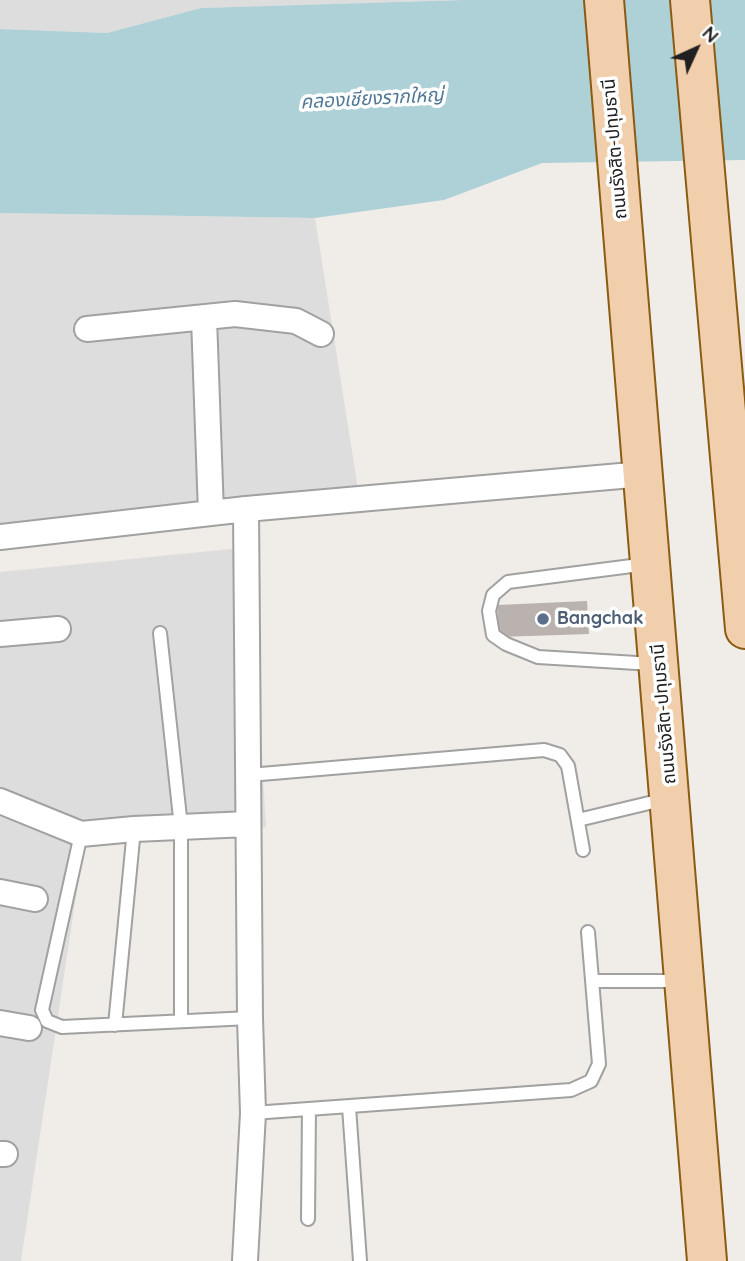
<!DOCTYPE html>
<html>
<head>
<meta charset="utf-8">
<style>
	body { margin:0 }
	#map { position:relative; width:745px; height:1261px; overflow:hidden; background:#f0ede8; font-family:Quicksand,sans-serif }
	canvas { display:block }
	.north { position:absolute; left:661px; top:14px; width:70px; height:70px; -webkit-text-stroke:5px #fff; paint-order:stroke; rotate:45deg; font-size:19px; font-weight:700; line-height:28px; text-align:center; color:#202020 }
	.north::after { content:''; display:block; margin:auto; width:24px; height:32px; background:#202020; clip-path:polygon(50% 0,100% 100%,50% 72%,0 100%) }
</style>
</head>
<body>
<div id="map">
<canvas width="745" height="1261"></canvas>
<div class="north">N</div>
</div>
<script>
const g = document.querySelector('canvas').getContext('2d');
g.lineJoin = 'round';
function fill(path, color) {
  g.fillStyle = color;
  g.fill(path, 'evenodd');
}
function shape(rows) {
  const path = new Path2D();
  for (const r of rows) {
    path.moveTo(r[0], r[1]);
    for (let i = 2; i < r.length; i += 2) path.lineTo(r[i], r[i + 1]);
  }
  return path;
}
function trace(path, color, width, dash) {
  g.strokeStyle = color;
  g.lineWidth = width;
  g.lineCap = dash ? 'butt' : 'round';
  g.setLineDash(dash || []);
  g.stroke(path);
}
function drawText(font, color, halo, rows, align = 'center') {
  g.font = font + ' Quicksand,"Noto Sans Thai",sans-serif';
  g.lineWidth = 7;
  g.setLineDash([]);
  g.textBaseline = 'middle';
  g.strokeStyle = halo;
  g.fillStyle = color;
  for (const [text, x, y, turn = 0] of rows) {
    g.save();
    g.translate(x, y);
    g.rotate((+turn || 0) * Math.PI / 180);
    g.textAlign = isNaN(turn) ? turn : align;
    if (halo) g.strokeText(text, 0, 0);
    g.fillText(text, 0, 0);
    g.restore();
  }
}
fill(shape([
	[0,0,463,0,201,8,107,33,0,29],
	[0,213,315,218,359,495,0,540],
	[250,547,266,827,84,843,21,1261,0,1261,0,572]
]), '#dedddd');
fill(shape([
	[463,0,745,0,745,160,542,163,444,200,315,218,0,213,0,29,107,33,201,8]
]), '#aed0d7');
fill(shape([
	[587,601,589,634,499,637,497,605]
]), '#b9b2ae');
const lane = shape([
	[647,564,508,582,493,595,489,611,493,635,506,644,538,657,653,664],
	[160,633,181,827,181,1021],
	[249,775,544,750,560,755,568,766,583,850],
	[578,820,666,799],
	[81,834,42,1010,47,1021,62,1027,250,1018],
	[594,981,679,981],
	[115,1025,134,829],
	[349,1107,360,1261],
	[253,1113,571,1090,591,1081,599,1064,588,932],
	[308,1219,309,1109]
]);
const street = shape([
	[204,318,211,513],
	[87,329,235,314,296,321,321,334],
	[0,537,246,509,643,474],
	[0,634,58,629],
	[0,801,81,834,134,829,248,824],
	[0,892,35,899],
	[0,1023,29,1028],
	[0,1154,5,1154],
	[245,1261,253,1113,250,1018,246,509]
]);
const primary = shape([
	[604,0,707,1261],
	[690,0,745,629]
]);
trace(lane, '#a1a1a1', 16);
trace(street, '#a1a1a1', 28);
trace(primary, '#8a5c13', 42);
trace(lane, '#fff', 12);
trace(street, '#fff', 24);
trace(primary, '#f1cfac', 38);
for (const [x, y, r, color] of [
	[543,619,7,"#5c6f8a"]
]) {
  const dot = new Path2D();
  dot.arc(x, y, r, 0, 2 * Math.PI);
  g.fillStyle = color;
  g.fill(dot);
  trace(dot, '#fff', 2.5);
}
drawText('18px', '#202020', '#fff', [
	["ถนนรังสิต-ปทุมธานี",615,149,-95],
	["ถนนรังสิต-ปทุมธานี",664,714,-95]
]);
drawText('bold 18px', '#4e5e75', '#fff', [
	["Bangchak",557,619]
], 'left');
drawText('italic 19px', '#517896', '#fff', [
	["คลองเชียงรากใหญ่",372,99,-3]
]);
</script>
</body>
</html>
